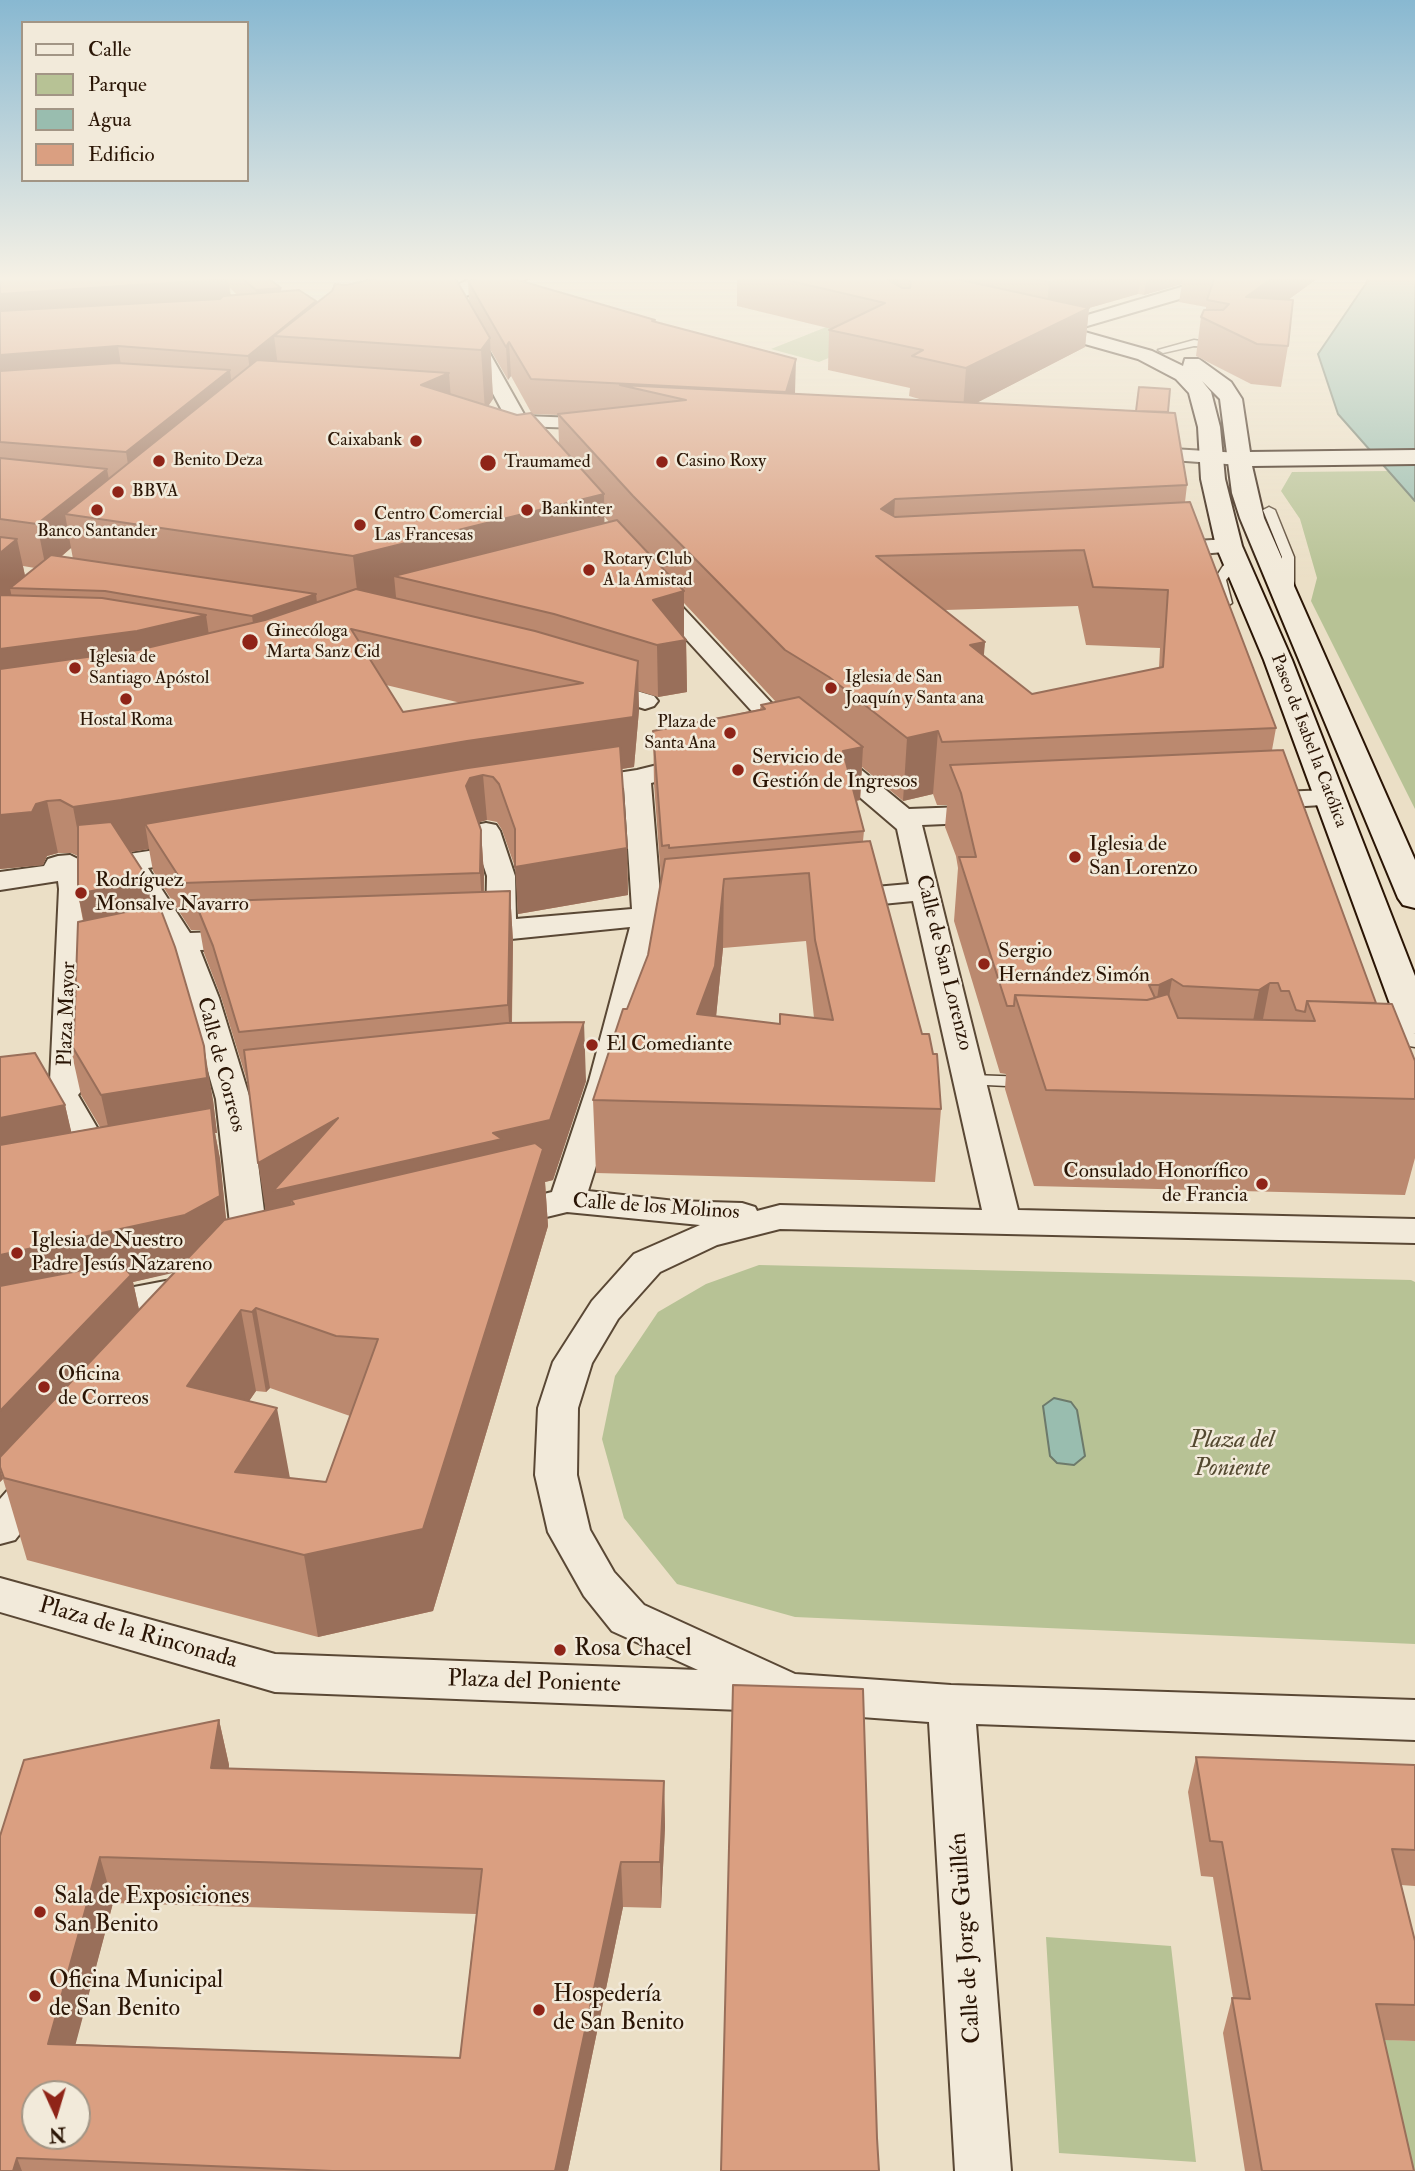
<!DOCTYPE html>
<html>
<head>
<meta charset="utf-8">
<style>
	body { margin:0 }
	#map { position:relative; width:1415px; height:2171px; overflow:hidden; background:#ebdfc6; font-family:"IM FELL Double Pica",serif }
	canvas { display:block }
	.legend { position:absolute; left:21px; top:21px; width:228px; height:161px; box-sizing:border-box; background:#f2eada; border:2px solid #a29585; margin:0; padding:9px 12px; list-style:none; font-size:21px; color:#2a1505 }
	.legend li { display:flex; align-items:center; gap:14px; height:35px }
	.legend b { width:35px; border:2px solid #a29585 }
	.north { position:absolute; left:21px; top:2080px; width:70px; height:70px; box-sizing:border-box; background:#f2eada; border:2px solid #a29585; border-radius:50%; rotate:176deg; font-size:19px; font-weight:700; line-height:28px; text-align:center; color:#2a1505 }
	.north::after { content:''; display:block; margin:auto; width:24px; height:32px; background:#8f2418; clip-path:polygon(50% 0,100% 100%,50% 72%,0 100%) }
</style>
</head>
<body>
<div id="map">
<canvas width="1415" height="2171"></canvas>
<ul class="legend">
<li><b style="height:9px;background:#f2eada"></b>Calle</li>
<li><b style="height:19px;background:#b7c295"></b>Parque</li>
<li><b style="height:19px;background:#99bdaf"></b>Agua</li>
<li><b style="height:19px;background:#da9f81"></b>Edificio</li>
</ul>
<div class="north">N</div>
</div>
<script>
const g = document.querySelector('canvas').getContext('2d');
g.lineJoin = 'round';
function fill(path, color) {
  g.fillStyle = color;
  g.fill(path, 'evenodd');
}
function shape(rows) {
  const path = new Path2D();
  for (const r of rows) {
    path.moveTo(r[0], r[1]);
    for (let i = 2; i < r.length; i += 2) path.lineTo(r[i], r[i + 1]);
  }
  return path;
}
function trace(path, color, width, dash) {
  g.strokeStyle = color;
  g.lineWidth = width;
  g.lineCap = dash ? 'butt' : 'round';
  g.setLineDash(dash || []);
  g.stroke(path);
}
function drawText(font, color, halo, rows, align = 'center') {
  g.font = font + ' "IM FELL Double Pica",serif';
  g.lineWidth = 5;
  g.setLineDash([]);
  g.textBaseline = 'middle';
  g.strokeStyle = halo;
  g.fillStyle = color;
  for (const [text, x, y, turn = 0] of rows) {
    g.save();
    g.translate(x, y);
    g.rotate((+turn || 0) * Math.PI / 180);
    g.textAlign = isNaN(turn) ? turn : align;
    if (halo) g.strokeText(text, 0, 0);
    g.fillText(text, 0, 0);
    g.restore();
  }
}
fill(shape([
	[844,320,891,332,819,362,771,349],
	[1389,471,1415,501,1415,809,1311,601,1317,578,1300,519,1281,491,1292,472],
	[759,1265,1411,1280,1415,1282,1415,1644,795,1617,677,1584,624,1518,602,1439,615,1376,658,1312,706,1284],
	[1046,1937,1171,1946,1196,2162,1059,2153],
	[1364,2039,1415,2041,1415,2171,1392,2171]
]), '#b7c295');
const water = shape([
	[1371,276,1415,276,1415,501,1338,414,1318,354,1371,276],
	[1054,1398,1071,1402,1077,1410,1085,1456,1074,1465,1057,1463,1050,1456,1043,1406,1054,1398]
]);
fill(water, '#99bdaf');
trace(water, '#6d7a6b', 2);
const lane = shape([
	[523,276,535,276,498,289,494,286,523,276],
	[1194,340,1221,344,1216,347,1194,346,1163,353,1158,350,1194,340],
	[1269,507,1275,510,1294,557,1294,587,1287,597,1283,598,1277,594,1282,587,1282,557,1263,510,1269,507],
	[1232,560,1242,562,1226,580,1232,603,1226,607,1220,603,1214,580,1223,566,1232,560],
	[1387,1015,1415,1034,1415,1047,1409,1046,1381,1024,1379,1020,1381,1016,1387,1015],
	[972,1075,1027,1077,1036,1082,1027,1087,966,1084,963,1080,966,1076,972,1075]
]);
const street = shape([
	[477,276,499,276,457,295,525,416,602,419,612,425,609,429,488,425,485,421,488,417,505,416,439,293,477,276],
	[1203,276,1221,276,1200,293,1070,331,1061,326,1064,322,1188,285,1203,276],
	[1138,447,1240,453,1250,459,1240,465,1131,457,1128,453,1131,449,1138,447],
	[1229,539,1240,546,1237,551,1162,557,1151,550,1162,543,1229,539],
	[653,582,661,584,777,709,825,740,909,809,991,806,1001,808,1005,814,1001,820,991,822,922,825,1018,1210,1415,1219,1415,1243,780,1229,717,1245,660,1272,618,1319,592,1363,578,1408,577,1475,590,1530,614,1572,644,1605,795,1674,951,1685,1415,1700,1415,1740,976,1724,1011,2171,955,2171,929,1722,793,1712,275,1692,0,1612,0,1578,275,1654,698,1670,612,1631,584,1596,548,1532,535,1475,538,1408,553,1362,592,1301,634,1254,700,1225,567,1212,505,1227,492,1223,487,1215,492,1207,552,1192,589,1081,630,927,501,940,457,938,453,932,457,926,486,921,487,876,472,831,476,825,486,823,496,825,500,831,515,876,516,919,632,909,624,788,579,795,569,793,566,787,569,781,579,779,637,770,698,755,707,757,711,763,707,769,651,783,661,906,700,903,710,906,715,912,710,918,700,921,660,924,623,1081,588,1191,675,1201,742,1203,755,1207,757,1211,780,1205,982,1210,913,901,841,908,831,905,826,899,831,893,841,890,909,884,897,829,807,752,759,719,645,594,642,589,645,584,653,582],
	[596,679,654,696,658,701,654,706,645,709,587,691,584,686,587,681,596,679],
	[1329,790,1339,792,1343,798,1339,804,1255,809,1245,807,1241,801,1245,795,1255,793,1329,790],
	[195,844,205,847,209,853,205,859,148,868,190,933,246,931,257,934,261,940,257,946,246,949,200,950,219,998,250,1099,270,1259,265,1268,252,1271,239,1268,234,1259,216,1099,187,998,170,953,86,972,83,1089,78,1095,119,1165,114,1173,102,1176,90,1173,48,1101,0,1106,0,1086,50,1081,59,889,58,881,0,890,0,872,44,866,48,859,58,856,70,855,82,861,195,844],
	[122,872,163,937,87,954,87,877,122,872],
	[197,1275,210,1279,216,1288,210,1297,92,1321,79,1317,73,1308,79,1299,92,1295,197,1275],
	[42,1463,57,1468,63,1479,15,1540,0,1544,0,1499,27,1468,42,1463]
]);
const secondary = shape([
	[494,276,522,276,520,280,411,312,401,306,404,302,494,276],
	[1035,318,1152,351,1183,366,1185,359,1199,359,1231,382,1242,399,1250,452,1415,450,1415,464,1252,466,1264,518,1415,860,1415,908,1403,905,1398,898,1240,518,1232,493,1220,399,1202,381,1211,392,1220,427,1225,479,1242,546,1292,660,1415,976,1415,1034,1402,1031,1397,1023,1264,660,1216,546,1201,479,1198,427,1189,393,1176,379,1138,359,1028,328,1025,324,1035,318]
]);
trace(lane, '#5a4835', 3);
trace(street, '#5a4835', 4);
trace(secondary, '#2a1505', 4);
fill(lane, '#f2eada');
fill(street, '#f2eada');
fill(secondary, '#f2eada');
fill(shape([
	[0,276,226,277,226,276,265,276,281,292,316,303,469,303,468,281,655,322,795,394,926,401,909,396,910,388,828,370,829,330,832,329,737,306,737,277,731,276,1318,276,1318,278,1288,300,1288,346,1281,387,1251,384,1196,356,1201,317,1206,310,1206,307,1179,302,1182,284,1144,295,1138,294,1089,308,1085,347,976,403,1168,412,1187,485,1185,502,1276,728,1272,750,1376,1003,1415,1061,1415,1158,1405,1195,1034,1186,1005,1089,1006,1074,1000,1073,954,921,958,868,956,856,945,827,947,805,937,805,933,794,903,801,862,767,860,800,856,801,864,831,863,841,941,1109,935,1182,596,1173,593,1100,648,955,661,879,654,784,653,731,760,709,761,705,776,702,684,603,684,638,686,640,687,692,658,697,638,691,639,710,634,767,622,769,627,848,628,895,518,914,516,870,502,830,497,822,487,820,478,822,481,830,484,876,484,892,510,891,513,942,512,1023,586,1081,553,1180,545,1182,548,1226,433,1611,318,1637,27,1560,3,1479,0,1482,65,1105,71,1132,100,1127,81,1095,69,1041,74,1035,83,921,78,894,78,856,71,853,58,853,47,856,43,865,0,869],
	[230,288,237,295,231,295],
	[490,349,508,380,511,376,532,414,558,415,559,444,517,415,488,406,493,399],
	[604,516,609,522,604,523],
	[71,548,73,559,61,557],
	[23,566,35,568,25,576],
	[1078,606,1086,645,1160,648,1159,668,1032,694,983,656,985,642,945,610],
	[386,685,461,703,403,712],
	[149,849,153,871,191,930,200,930,204,953,221,997,248,1084,266,1211,226,1220,220,1159,215,1133,217,1133,213,1100,153,906,148,879,131,852],
	[806,941,814,1018,780,1024,716,1016,723,948],
	[174,1272,139,1310,133,1282],
	[270,1388,350,1416,326,1482,290,1478,249,1401,256,1391,266,1392],
	[219,1720,229,1765,229,1769,664,1781,665,1827,661,1908,623,1907,568,2171,0,2171,0,1836],
	[113,1903,476,1914,460,2058,75,2044],
	[1196,1757,1415,1765,1415,1886,1401,1885,1415,2005,1415,2041,1384,2040,1414,2171,1245,2171,1223,2033,1232,1998,1233,1998,1213,1877,1201,1876,1188,1792]
]), '#bb896f');
fill(shape([
	[881,276,898,276,897,303],
	[1073,276,1141,276,1138,294,1089,308,1085,347,963,410,966,368,1046,320,1049,282],
	[1147,276,1183,276,1182,284,1144,295],
	[1275,276,1318,276,1318,278,1240,335,1246,297],
	[228,279,233,316,0,332,0,294],
	[281,288,283,312,259,314,256,290],
	[316,301,320,339,274,336,279,374,253,395,248,356],
	[490,338,493,399,485,411,481,350],
	[509,342,511,376,508,380,506,347],
	[118,346,124,385,0,395,0,355],
	[796,359,795,393,785,427,786,392],
	[230,370,235,410,133,495,126,452],
	[449,373,453,426,421,385],
	[107,469,115,512,65,514,71,548,46,569,37,524],
	[604,494,605,553,394,576,397,607,360,616,353,556],
	[895,499,892,553,881,509],
	[17,539,27,585,10,588,12,598,0,608,0,553],
	[684,591,684,641,686,640,687,692,658,697,657,645,653,600],
	[316,594,320,629,257,651,252,616],
	[206,615,213,663,0,699,0,649],
	[985,642,980,701,970,645],
	[638,661,639,710,634,767,501,788,499,784,493,777,483,775,487,820,474,824,145,824,149,849,83,859,73,807,467,741],
	[938,731,933,794,903,801,907,738],
	[863,747,860,800,841,804,843,751],
	[47,801,58,853,47,856,43,865,0,869,0,815],
	[481,830,484,876,483,920,480,873],
	[627,848,628,895,518,914,515,867],
	[148,879,159,935,90,951,78,894],
	[724,879,723,948,714,1037,697,1014],
	[510,891,513,942,511,1057,508,1005],
	[1172,979,1161,1046,1156,1006,1159,985],
	[1270,983,1257,1050,1246,1057,1259,990],
	[584,1022,586,1081,553,1180,545,1182,548,1226,433,1611,318,1637,304,1555,532,1185,294,1204,291,1200,298,1249,268,1225,258,1163,338,1118,493,1133],
	[204,1046,213,1100,217,1133,215,1133,220,1159,229,1248,195,1268,133,1282,143,1328,0,1467,0,1255,113,1149,101,1095],
	[65,1105,77,1156,0,1172,0,1118],
	[256,1308,270,1388,266,1392,252,1312],
	[241,1310,256,1391,204,1467,187,1386],
	[277,1408,292,1489,235,1472],
	[0,1468,3,1479,0,1482],
	[219,1720,229,1765,222,1814,211,1768],
	[664,1781,665,1827,661,1908,660,1862],
	[100,1857,113,1903,64,2088,48,2044],
	[621,1862,623,1907,568,2171,555,2171],
	[17,2158,22,2171,13,2171]
]), '#996f5a');
const building = shape([
	[0,276,225,276,228,279,0,294,0,276],
	[239,276,265,276,281,288,256,290,239,276],
	[387,276,394,278,402,276,454,276,490,338,481,350,274,336,332,291,335,284,346,285,387,276],
	[485,276,504,276,655,320,652,321,796,359,786,392,531,379,509,342,506,347,468,281,485,276],
	[769,276,882,276,902,288,910,288,911,282,901,276,943,276,1089,308,966,368,912,356,923,350,829,330,885,303,769,276],
	[1020,276,1073,276,1049,282,1020,276],
	[1215,276,1275,276,1246,297,1293,300,1288,346,1257,344,1201,317,1204,310,1223,310,1229,304,1207,300,1215,276],
	[299,290,316,301,248,356,118,346,0,355,0,311,220,299,223,296,299,290],
	[257,360,449,373,421,385,517,415,531,413,604,494,353,556,65,514,257,360],
	[117,363,230,370,126,452,0,442,0,371,117,363],
	[620,385,1175,413,1187,485,895,499,881,509,895,517,1190,502,1276,728,942,742,938,731,907,738,829,677,785,650,633,496,558,414,686,400,620,385],
	[1084,550,1093,587,1168,590,1163,667,1032,694,970,645,985,642,876,556,1084,550],
	[1139,387,1170,389,1168,412,1136,411,1139,387],
	[0,458,107,469,37,524,0,519,0,458],
	[617,520,684,591,653,600,686,640,657,645,554,614,394,576,617,520],
	[0,537,17,539,0,553,0,537],
	[51,555,316,594,252,616,105,591,10,588,51,555],
	[356,589,535,631,638,661,633,717,467,741,121,800,73,807,60,800,47,801,36,804,32,812,0,815,0,669,138,650,265,620,356,589],
	[351,629,583,683,403,712,351,629],
	[0,595,102,598,206,615,137,631,0,649,0,595],
	[799,697,863,747,843,751,864,831,669,848,669,845,662,846,653,731,765,709,761,705,799,697],
	[620,746,627,848,515,867,515,829,499,784,493,777,483,775,470,778,466,786,481,830,480,873,183,883,145,824,468,768,620,746],
	[1283,750,1376,1003,1307,1001,1305,1012,1296,1010,1289,991,1281,991,1278,983,1270,983,1259,990,1183,986,1172,979,1159,985,1149,985,1155,998,1147,1000,1015,995,1014,1006,1007,1006,959,857,976,857,961,793,950,765,1283,750],
	[111,822,148,879,78,894,78,825,111,822],
	[870,841,922,1034,929,1034,933,1054,937,1054,941,1109,593,1100,623,1009,627,1009,648,955,665,859,870,841],
	[809,873,815,940,833,1020,780,1014,780,1024,697,1014,715,966,724,879,809,873],
	[510,891,508,1005,239,1032,213,946,195,902,510,891],
	[159,905,175,947,204,1046,207,1078,101,1095,69,1041,74,1035,78,922,159,905],
	[1168,994,1178,1018,1315,1021,1307,1001,1392,1004,1415,1061,1415,1099,1046,1090,1015,995,1147,1000,1168,994],
	[584,1022,550,1120,493,1133,502,1139,273,1191,338,1118,258,1163,244,1050,507,1023,584,1022],
	[35,1053,65,1105,0,1118,0,1057,35,1053],
	[211,1108,220,1196,185,1215,0,1255,0,1145,211,1108],
	[535,1143,543,1149,423,1529,304,1555,4,1478,0,1467,0,1457,224,1220,294,1204,291,1200,535,1143],
	[256,1308,336,1336,378,1339,326,1482,235,1472,277,1408,187,1386,241,1310,252,1312,256,1308],
	[120,1263,131,1275,0,1411,0,1286,120,1263],
	[733,1685,863,1689,877,2138,879,2171,721,2171,733,1685],
	[219,1720,211,1768,664,1781,660,1862,621,1862,555,2171,332,2171,17,2158,13,2171,0,2171,0,1836,24,1760,219,1720],
	[100,1857,482,1869,460,2058,48,2044,100,1857],
	[35,2094,77,2094,77,2136,35,2136,35,2094],
	[1196,1757,1415,1765,1415,1850,1392,1849,1415,1941,1415,2005,1376,2004,1414,2171,1262,2171,1232,1998,1250,1999,1222,1842,1210,1841,1196,1757]
]);
fill(building, '#da9f81');
trace(building, '#996f5a', 2);
const sky = g.createLinearGradient(0, 0, 0, 580);
sky.addColorStop(0, '#88b8d1');
sky.addColorStop(0.48, '#f6f1e5');
sky.addColorStop(1, '#f6f1e500');
g.fillStyle = sky;
g.fillRect(0, 0, 1415, 580);
for (const [x, y, r, color] of [
	[416,441,7,"#8f2418"],
	[159,461,7,"#8f2418"],
	[662,462,7,"#8f2418"],
	[488,463,9,"#8f2418"],
	[118,492,7,"#8f2418"],
	[97,510,7,"#8f2418"],
	[527,510,7,"#8f2418"],
	[360,525,7,"#8f2418"],
	[589,570,7,"#8f2418"],
	[250,642,9,"#8f2418"],
	[75,668,7,"#8f2418"],
	[831,688,7,"#8f2418"],
	[126,699,7,"#8f2418"],
	[730,733,7,"#8f2418"],
	[738,770,7,"#8f2418"],
	[1075,857,7,"#8f2418"],
	[81,893,7,"#8f2418"],
	[984,964,7,"#8f2418"],
	[592,1045,7,"#8f2418"],
	[1262,1184,7,"#8f2418"],
	[17,1253,7,"#8f2418"],
	[44,1387,7,"#8f2418"],
	[560,1650,7,"#8f2418"],
	[40,1912,7,"#8f2418"],
	[35,1996,7,"#8f2418"],
	[539,2010,7,"#8f2418"]
]) {
  const dot = new Path2D();
  dot.arc(x, y, r, 0, 2 * Math.PI);
  g.fillStyle = color;
  g.fill(dot);
  trace(dot, '#f2eada', 2.5);
}
drawText('18px', '#2a1505', '#f2eada', [
	["Caixabank",402,441,"right"],
	["Benito Deza",173,461],
	["Casino Roxy",676,462],
	["Traumamed",504,463],
	["BBVA",132,492],
	["Bankinter",541,510],
	["Centro Comercial",374,515],
	["Las Francesas",374,536],
	["Banco Santander",97,532,"center"],
	["Rotary Club",603,560],
	["A la Amistad",603,581],
	["Ginecóloga",266,632],
	["Marta Sanz Cid",266,653],
	["Iglesia de",89,658],
	["Santiago Apóstol",89,679],
	["Iglesia de San",845,678],
	["Joaquín y Santa ana",845,699],
	["Hostal Roma",126,721,"center"],
	["Plaza de",716,723,"right"],
	["Santa Ana",716,744,"right"]
], 'left');
drawText('18px', '#2a1505', '#f2eada', [
	["Paseo de Isabel la Católica",1308,741,69]
]);
drawText('21px', '#2a1505', '#f2eada', [
	["Servicio de",752,758],
	["Gestión de Ingresos",752,782],
	["Iglesia de",1089,845],
	["San Lorenzo",1089,869],
	["Rodríguez",95,881],
	["Monsalve Navarro",95,905],
	["Sergio",998,952],
	["Hernández Simón",998,976],
	["El Comediante",606,1045],
	["Consulado Honorífico",1248,1172,"right"],
	["de Francia",1248,1196,"right"],
	["Iglesia de Nuestro",31,1241],
	["Padre Jesús Nazareno",31,1265],
	["Oficina",58,1375],
	["de Correos",58,1399]
], 'left');
drawText('21px', '#2a1505', '#f2eada', [
	["Calle de San Lorenzo",943,963,76],
	["Plaza Mayor",68,1014,-88],
	["Calle de Correos",220,1065,75],
	["Calle de los Molinos",656,1208,4]
]);
drawText('italic 24px', '#544930', '#f2eada', [
	["Plaza del",1232,1442],
	["Poniente",1232,1470]
]);
drawText('24px', '#2a1505', '#f2eada', [
	["Plaza de la Rinconada",138,1634,16],
	["Plaza del Poniente",534,1683,2],
	["Calle de Jorge Guillén",967,1938,-94]
]);
drawText('24px', '#2a1505', '#f2eada', [
	["Rosa Chacel",574,1650],
	["Sala de Exposiciones",54,1898],
	["San Benito",54,1926],
	["Oficina Municipal",49,1982],
	["de San Benito",49,2010],
	["Hospedería",553,1996],
	["de San Benito",553,2024]
], 'left');
</script>
</body>
</html>
